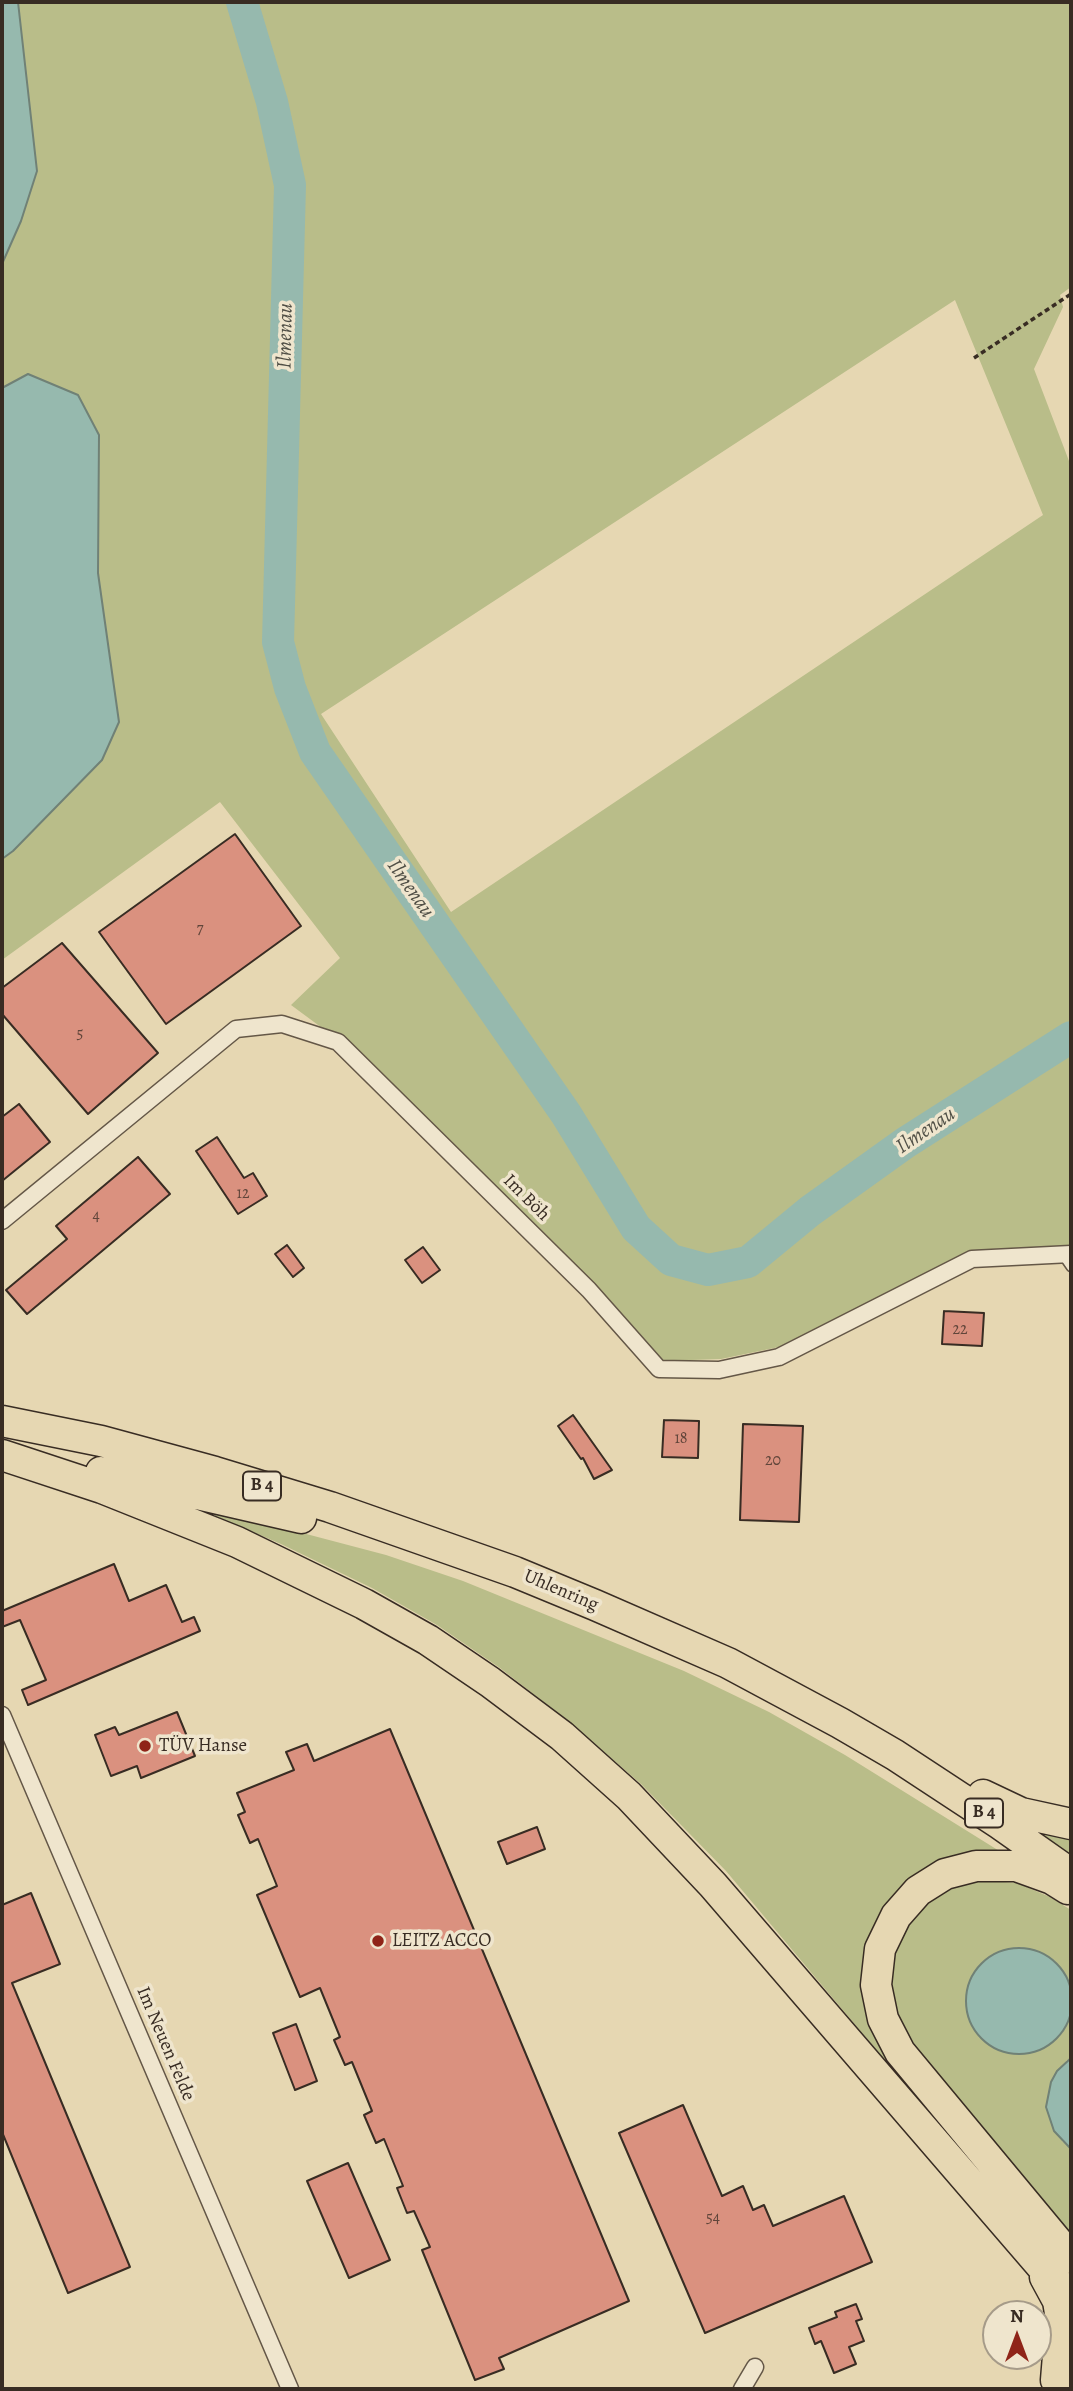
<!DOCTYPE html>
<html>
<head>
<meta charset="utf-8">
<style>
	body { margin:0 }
	#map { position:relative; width:1073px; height:2391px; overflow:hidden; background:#e6d7b2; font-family:Alegreya,serif }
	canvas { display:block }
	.frame { position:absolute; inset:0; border:4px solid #382c23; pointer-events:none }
	.north { position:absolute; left:982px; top:2300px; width:70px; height:70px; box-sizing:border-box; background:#efe5cd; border:2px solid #a69b89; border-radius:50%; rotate:0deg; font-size:19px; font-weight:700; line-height:28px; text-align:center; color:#382c23 }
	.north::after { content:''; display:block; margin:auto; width:24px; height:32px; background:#8f2418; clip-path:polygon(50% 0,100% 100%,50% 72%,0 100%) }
</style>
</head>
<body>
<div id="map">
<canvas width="1073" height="2391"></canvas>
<div class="frame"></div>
<div class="north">N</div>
</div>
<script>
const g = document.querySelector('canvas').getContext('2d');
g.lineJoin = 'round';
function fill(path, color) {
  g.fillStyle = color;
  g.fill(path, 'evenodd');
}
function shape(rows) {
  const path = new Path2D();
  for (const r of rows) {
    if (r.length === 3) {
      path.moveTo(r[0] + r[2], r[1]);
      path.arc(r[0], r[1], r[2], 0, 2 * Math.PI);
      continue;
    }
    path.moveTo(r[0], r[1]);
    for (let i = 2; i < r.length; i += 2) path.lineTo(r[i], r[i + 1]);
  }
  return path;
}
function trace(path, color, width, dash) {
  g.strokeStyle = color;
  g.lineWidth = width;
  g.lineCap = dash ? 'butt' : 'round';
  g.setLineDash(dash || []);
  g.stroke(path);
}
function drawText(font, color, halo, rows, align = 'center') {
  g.font = font + ' Alegreya,serif';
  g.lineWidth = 7;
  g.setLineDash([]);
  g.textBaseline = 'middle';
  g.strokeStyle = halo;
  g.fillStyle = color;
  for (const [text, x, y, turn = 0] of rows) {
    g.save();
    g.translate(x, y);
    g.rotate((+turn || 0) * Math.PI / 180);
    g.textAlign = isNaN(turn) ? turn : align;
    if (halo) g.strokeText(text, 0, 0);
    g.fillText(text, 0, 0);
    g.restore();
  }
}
fill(shape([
	[18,2,1071,2,1071,287,1060,295,1063,307,1034,369,1069,461,1071,461,1071,1247,969,1255,779,1347,721,1359,663,1361,594,1286,356,1053,291,1005,340,958,220,802,2,960,2,859,13,851,102,760,119,722,98,573,99,435,78,395,28,374,2,388,2,264,21,221,37,171],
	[955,300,1043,515,451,912,321,714],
	[181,1501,386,1555,463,1581,684,1671,769,1712,845,1755,1009,1857,888,1911,889,2056,914,2095,973,2165,1071,2271,1071,2282,726,1871,641,1784,572,1724,500,1668,437,1625,372,1588,281,1544],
	[1035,1831,1071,1835,1071,1857],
	[978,1880,1017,1883,1050,1897,1071,1910,1071,1988,1069,1981,1055,1961,1044,1954,1020,1947,1008,1949,985,1960,976,1969,969,2017,982,2039,1059,2037,1066,2027,1071,2014,1071,2058,1066,2061,1062,2141,1071,2149,1071,2235,1058,2226,988,2150,893,2017,889,1952,925,1901,951,1887]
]), '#b9bd89');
const water = shape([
	[2,2,18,2,37,171,21,221,2,264,2,2],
	[28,374,78,395,99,435,98,573,119,722,102,760,13,851,2,859,2,388,28,374],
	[1019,2001,53],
	[1071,2058,1071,2149,1054,2131,1046,2107,1051,2082,1057,2071,1071,2058]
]);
fill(water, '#96b9ae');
trace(water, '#708176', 2);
trace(shape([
	[242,2,272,102,290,185,278,642,290,688,315,752,566,1114,636,1228,671,1260,708,1270,748,1262,810,1211,905,1143,1071,1037]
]), '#96b9ae', 32);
const building = shape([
	[235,834,301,926,166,1024,99,932,235,834],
	[62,943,158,1053,88,1114,2,1014,2,988,62,943],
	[19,1104,50,1142,2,1181,2,1117,19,1104],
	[217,1137,244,1178,253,1173,267,1196,238,1214,196,1151,217,1137],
	[138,1157,170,1194,27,1314,6,1290,67,1239,56,1226,138,1157],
	[287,1245,304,1268,293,1277,275,1254,287,1245],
	[423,1247,440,1270,422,1283,405,1260,423,1247],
	[944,1311,984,1313,982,1346,942,1344,944,1311],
	[573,1415,612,1470,594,1479,583,1458,581,1459,558,1426,573,1415],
	[664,1420,699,1421,698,1458,662,1457,664,1420],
	[743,1424,803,1426,799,1522,740,1520,743,1424],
	[114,1564,129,1601,166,1585,182,1622,194,1617,200,1631,28,1705,22,1690,46,1680,20,1620,2,1627,2,1611,114,1564],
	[177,1712,195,1756,141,1778,137,1766,111,1776,95,1735,115,1727,119,1735,177,1712],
	[390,1729,629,2301,499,2358,504,2369,475,2380,422,2250,430,2247,414,2211,407,2213,397,2188,403,2186,384,2139,376,2143,364,2115,372,2111,352,2062,345,2065,334,2040,340,2037,320,1988,300,1997,257,1895,277,1886,258,1839,250,1843,238,1815,245,1812,237,1793,294,1770,286,1752,307,1744,314,1761,390,1729],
	[537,1827,545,1849,507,1864,498,1842,537,1827],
	[31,1893,60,1964,12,1983,130,2267,68,2293,2,2132,2,1905,31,1893],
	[296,2024,317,2081,295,2090,273,2033,296,2024],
	[683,2105,722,2196,743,2186,753,2210,764,2205,773,2226,844,2196,872,2262,705,2333,619,2133,683,2105],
	[348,2163,390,2260,349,2278,307,2181,348,2163],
	[856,2304,862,2319,856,2321,864,2341,849,2347,856,2364,834,2373,821,2341,815,2344,809,2328,837,2317,835,2312,856,2304]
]);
fill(building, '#da917f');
trace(building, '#382c23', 2);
const lane = shape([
	[1062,1254,1071,1267]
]);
const street = shape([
	[2,1221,236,1029,282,1024,338,1042,589,1290,659,1369,719,1370,779,1357,972,1259,1071,1254],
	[2,1715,290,2389],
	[742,2389,755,2367]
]);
const secondary = shape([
	[1071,2389,1071,2388]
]);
const highway = shape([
	[2,1421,101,1441,215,1472,330,1507,515,1572,595,1605,728,1663,840,1723,895,1755,1000,1824,1071,1874],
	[2,1455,102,1488,237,1542,364,1604,428,1640,490,1682,562,1736,629,1796,713,1885,1044,2269,1071,2297],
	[101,1472,301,1518],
	[983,1795,1021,1813,1071,1824],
	[1068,1889,1052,1879,1016,1866,976,1866,945,1874,918,1891,896,1916,880,1949,876,1985,883,2019,900,2052,1071,2258],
	[1045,2277,1058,2301,1061,2319,1056,2380]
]);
trace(lane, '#645747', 11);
trace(street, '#645747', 19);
trace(secondary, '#382c23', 26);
trace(highway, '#382c23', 33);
trace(shape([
	[974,358,1071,294]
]), '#382c23', 3.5, [5, 3.5]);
trace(lane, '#efe5cd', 8);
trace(street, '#efe5cd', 16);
trace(secondary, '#efe5cd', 23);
trace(highway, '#e6d7b2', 30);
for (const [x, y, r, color] of [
	[145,1746,7,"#8f2418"],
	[378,1941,7,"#8f2418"]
]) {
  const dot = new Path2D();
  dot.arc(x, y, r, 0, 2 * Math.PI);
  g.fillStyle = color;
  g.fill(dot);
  trace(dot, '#efe5cd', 2.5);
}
drawText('16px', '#60453a', null, [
	["7",200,929],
	["5",80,1034],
	["12",243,1194],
	["4",96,1216],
	["22",960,1330],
	["18",681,1439],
	["20",773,1461],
	["54",713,2218]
]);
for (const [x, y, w] of [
	[262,1486,38],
	[984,1813,38]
]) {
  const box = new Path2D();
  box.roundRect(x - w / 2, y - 14.5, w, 29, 5);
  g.fillStyle = '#efe5cd';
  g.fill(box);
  trace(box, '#382c23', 2);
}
drawText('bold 18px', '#382c23', null, [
	["B 4",262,1486],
	["B 4",984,1813]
]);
drawText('19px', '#382c23', '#efe5cd', [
	["Im Böh",526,1198,45],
	["Uhlenring",561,1591,23],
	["Im Neuen Felde",165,2044,67]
]);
drawText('19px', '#382c23', '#efe5cd', [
	["TÜV Hanse",159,1746],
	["LEITZ ACCO",392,1941]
], 'left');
drawText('italic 21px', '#504f46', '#efe5cd', [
	["Ilmenau",286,336,-89],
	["Ilmenau",410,889,55],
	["Ilmenau",926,1131,-34]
]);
</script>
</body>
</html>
